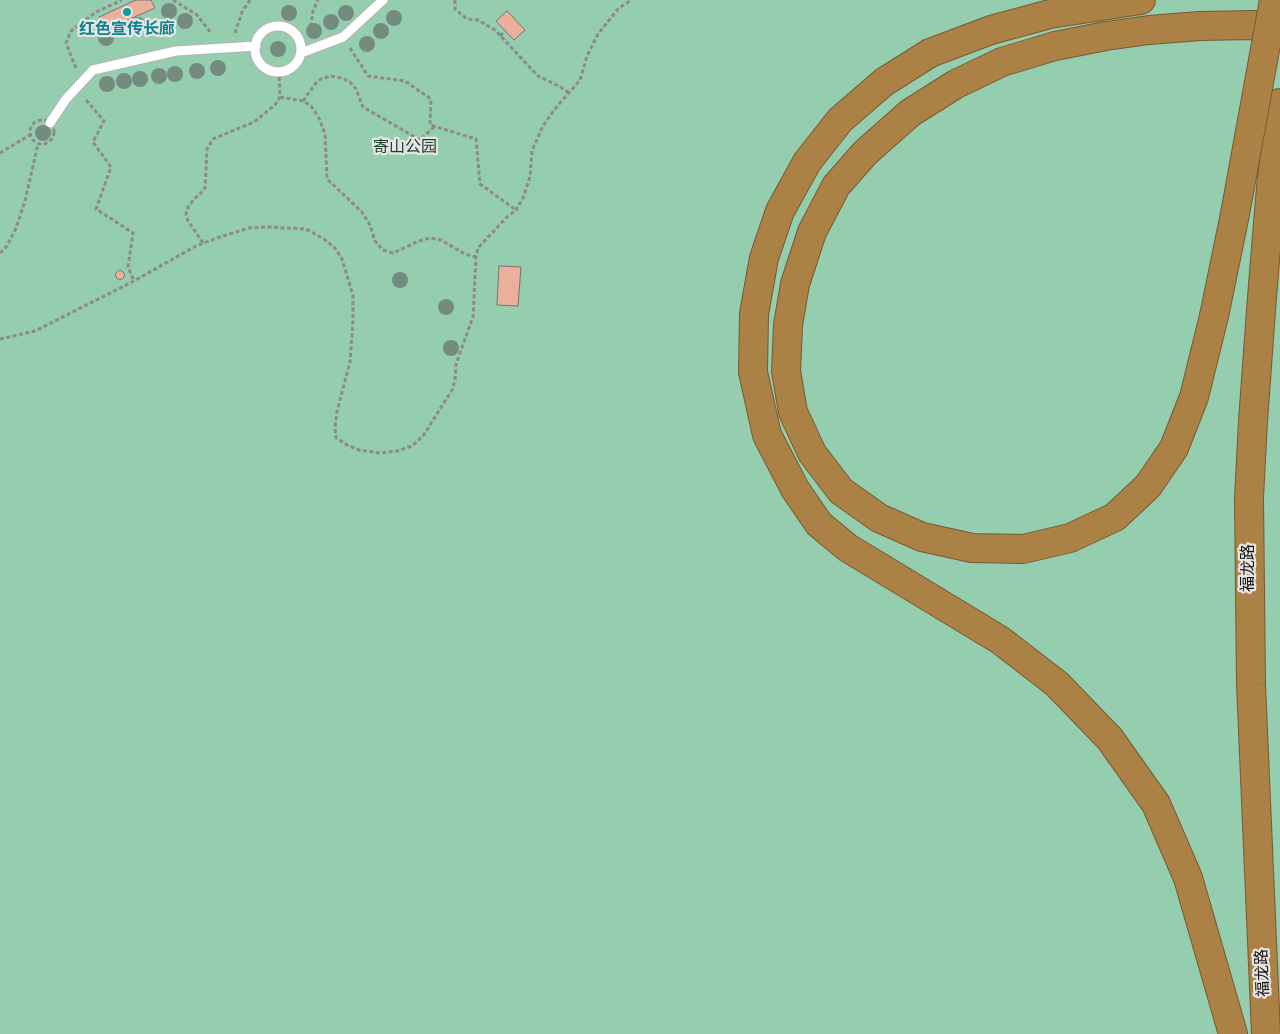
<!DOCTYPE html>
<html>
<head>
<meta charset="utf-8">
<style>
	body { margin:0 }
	canvas { display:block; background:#e9e5e3 }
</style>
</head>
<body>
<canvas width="1280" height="1034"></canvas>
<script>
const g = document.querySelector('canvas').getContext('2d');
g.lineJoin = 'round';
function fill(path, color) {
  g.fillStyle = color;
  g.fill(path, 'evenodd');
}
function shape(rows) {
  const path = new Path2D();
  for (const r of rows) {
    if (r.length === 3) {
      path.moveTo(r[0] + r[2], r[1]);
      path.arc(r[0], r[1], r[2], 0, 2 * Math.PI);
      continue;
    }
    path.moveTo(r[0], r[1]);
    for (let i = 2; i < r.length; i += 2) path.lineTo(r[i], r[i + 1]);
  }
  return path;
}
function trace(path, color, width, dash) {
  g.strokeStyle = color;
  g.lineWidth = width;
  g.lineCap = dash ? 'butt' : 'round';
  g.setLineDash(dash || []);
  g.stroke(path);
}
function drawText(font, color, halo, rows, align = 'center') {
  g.font = font + ' Arial,"Noto Sans SC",sans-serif';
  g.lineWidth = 4.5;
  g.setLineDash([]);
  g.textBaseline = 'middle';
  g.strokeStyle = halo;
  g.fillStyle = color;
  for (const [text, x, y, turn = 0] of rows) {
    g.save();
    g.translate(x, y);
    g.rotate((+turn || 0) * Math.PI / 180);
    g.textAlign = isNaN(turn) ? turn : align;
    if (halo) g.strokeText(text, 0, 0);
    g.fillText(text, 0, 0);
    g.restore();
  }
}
fill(shape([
	[0,0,1280,0,1280,1034,0,1034]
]), '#94ceaf');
const building = shape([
	[136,0,151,0,155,8,105,30,99,17,136,0],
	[507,11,525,30,514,40,496,21,507,11],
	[499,266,521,267,518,306,497,305,499,266],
	[120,275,4.5]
]);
fill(building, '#ebb09c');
trace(building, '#777372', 1);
const lane = shape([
	[278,49,23],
	[301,53,343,37,383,0],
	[50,123,66,99,93,70,176,51,256,46]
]);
const highway = shape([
	[1141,0,1050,14,991,30,930,53,884,82,840,120,807,162,780,211,764,258,754,314,753,372,767,435,795,489,819,524,848,548,1000,640,1057,684,1110,739,1156,804,1188,878,1233,1034],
	[1214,316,1194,397,1174,448,1148,486,1115,517,1070,538,1023,549,972,548,922,537,879,518,841,491,812,453,793,412,786,371,788,325,795,284,812,232,836,186,865,153,910,113,956,84,1002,62,1055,46,1106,36,1149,30,1200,26,1254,25,1280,26],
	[1266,1034,1251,684,1249,498,1253,421,1262,297,1271,187,1280,103]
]);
trace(lane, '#b8b3b2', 11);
trace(highway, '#765932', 30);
trace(shape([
	[173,0,197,15,211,33],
	[455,0,455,9,467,19,478,20,495,30,538,76,559,86,569,93],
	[235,33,242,12,250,0],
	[310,33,313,11,318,0],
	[500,36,505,31],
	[350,48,368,76,405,81,431,99,430,125,476,139,480,184,516,210],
	[76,68,66,43,71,31,96,12,122,0],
	[280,97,303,101,311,106,319,118,325,134,327,179,362,212,370,225,375,241,383,250,393,253,419,241,430,238,441,240,465,254,476,257],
	[86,100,104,121,93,142,111,167,96,209,133,233,128,267,134,281],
	[303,101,315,84,321,79,331,76,342,78,350,82,356,89,363,107,420,140,434,127],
	[42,132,12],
	[0,153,30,135],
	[203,243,188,221,186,214,188,207,194,199,200,194,205,188,207,149,213,139,254,122,275,105,280,97,279,72],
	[0,253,7,246,16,228,25,201,38,144],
	[0,339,35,331,134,281,196,246,217,238,249,228,267,227,306,229,324,239,335,248,342,259,353,295,353,321,350,362,337,411,335,428,336,438,347,445,359,450,380,453,397,451,412,446,423,436,452,390,455,380,456,364,473,317,476,257,478,248,507,217,516,210,523,198,530,177,532,151,543,126,554,110,580,80,587,56,598,34,618,9,631,0]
]), '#8d8a89', 3, [4, 2.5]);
trace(lane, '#fff', 9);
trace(highway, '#ac8145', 28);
const highwayBridge = shape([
	[1214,316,1235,214,1274,0]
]);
trace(highwayBridge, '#765932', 30, []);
trace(highwayBridge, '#ac8145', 28);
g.fillStyle = '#748b7f';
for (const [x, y] of [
	[169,11],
	[289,13],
	[346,13],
	[394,18],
	[185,21],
	[331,22],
	[138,25],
	[314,31],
	[381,31],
	[106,38],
	[367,44],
	[278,49],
	[218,68],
	[197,71],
	[175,74],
	[159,76],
	[140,79],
	[124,81],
	[107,84],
	[43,133],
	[400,280],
	[446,307],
	[451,348]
]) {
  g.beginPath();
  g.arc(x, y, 8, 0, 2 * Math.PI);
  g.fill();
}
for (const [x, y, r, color] of [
	[127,12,5,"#0f9aa8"]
]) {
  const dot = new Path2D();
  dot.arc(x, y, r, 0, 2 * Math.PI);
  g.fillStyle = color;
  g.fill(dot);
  trace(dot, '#e9e5e3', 2);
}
drawText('bold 16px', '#0d838f', '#e9e5e3', [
	["红色宣传长廊",127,30]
]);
drawText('16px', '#14422d', '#e9e5e3', [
	["寄山公园",405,148]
]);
drawText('16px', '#121010', '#e9e5e3', [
	["福龙路",1249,568,-90],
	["福龙路",1263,973,-92]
]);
</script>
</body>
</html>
